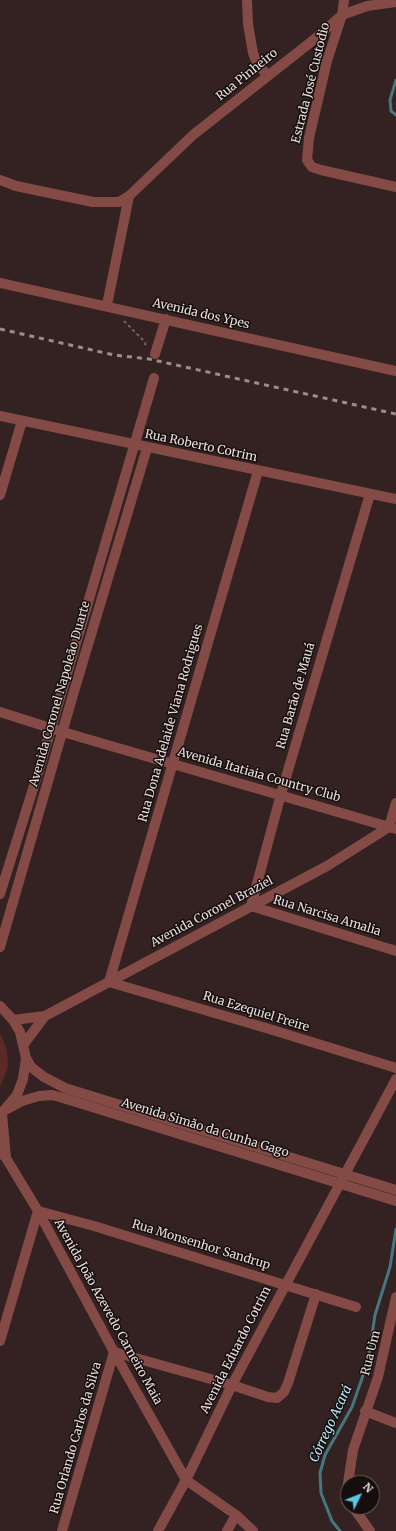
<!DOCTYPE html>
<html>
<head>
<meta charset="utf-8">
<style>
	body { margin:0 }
	#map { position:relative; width:396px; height:1531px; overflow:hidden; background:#332221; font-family:Merriweather,serif }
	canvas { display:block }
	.north { position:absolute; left:340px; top:1475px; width:40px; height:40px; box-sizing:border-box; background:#150e0d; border:1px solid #6a6160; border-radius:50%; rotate:47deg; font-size:11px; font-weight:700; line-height:16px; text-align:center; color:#e9dedc }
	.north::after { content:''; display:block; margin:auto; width:14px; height:18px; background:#59c8e4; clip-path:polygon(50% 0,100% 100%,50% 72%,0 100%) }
</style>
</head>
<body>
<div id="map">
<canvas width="396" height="1531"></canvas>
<div class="north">N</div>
</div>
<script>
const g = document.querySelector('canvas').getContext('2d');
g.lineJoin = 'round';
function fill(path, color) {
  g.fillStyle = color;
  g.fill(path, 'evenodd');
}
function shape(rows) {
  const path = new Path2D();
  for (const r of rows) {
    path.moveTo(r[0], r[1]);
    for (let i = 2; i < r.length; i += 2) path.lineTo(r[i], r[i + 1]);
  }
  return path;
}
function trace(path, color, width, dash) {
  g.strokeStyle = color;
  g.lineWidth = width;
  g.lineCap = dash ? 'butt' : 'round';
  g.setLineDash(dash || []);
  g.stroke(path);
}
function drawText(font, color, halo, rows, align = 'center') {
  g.font = font + ' Merriweather,serif';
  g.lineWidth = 3;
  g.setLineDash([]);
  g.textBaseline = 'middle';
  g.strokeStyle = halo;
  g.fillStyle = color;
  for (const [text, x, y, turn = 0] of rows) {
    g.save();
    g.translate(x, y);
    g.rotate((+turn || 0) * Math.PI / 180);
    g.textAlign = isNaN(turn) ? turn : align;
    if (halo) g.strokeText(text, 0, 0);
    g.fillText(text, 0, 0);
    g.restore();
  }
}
fill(shape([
	[0,1033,7,1050,8,1067,0,1087]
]), '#5c2a26');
trace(shape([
	[396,80,390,100,391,111,396,115],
	[340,1531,332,1521,321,1493,320,1473,325,1455,352,1407,368,1361,375,1315,390,1267,396,1229]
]), '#467781', 3);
trace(shape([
	[124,321,145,342,146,348]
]), '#746564', 2, [3, 3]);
trace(shape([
	[247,0,248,24,253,53,257,63,268,76],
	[344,0,342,15,327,61,309,138,307,160,312,167,321,170,396,187],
	[0,180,16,186,93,202,119,202,129,196,193,135,316,38,342,15,367,6,396,2],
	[0,283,396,371],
	[107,305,129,196],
	[155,354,166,319],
	[0,416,396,499],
	[258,471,109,982,266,1028,396,1068],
	[370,494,281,794,251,906,396,951],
	[0,495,22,421],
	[0,712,63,732,396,829],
	[0,894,37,776,154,378],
	[0,947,75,688,147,448],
	[0,1006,13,1020,20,1032,26,1058,23,1079,17,1095,0,1115],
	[13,1020,45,1016,327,866,389,827,396,803],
	[24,1044,45,1016],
	[26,1058,31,1067,44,1077,65,1088,396,1190],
	[7,1109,22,1101,39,1096,52,1095,63,1098,396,1201],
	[2,1114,6,1158],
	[0,1152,6,1158,38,1211,114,1352,186,1480,236,1515,253,1531],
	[0,1341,38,1211,94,1226,356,1307],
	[365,1411,396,1423],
	[348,1483,353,1450,378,1377,396,1297],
	[353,1507,370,1531],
	[62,1531,114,1352,232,1385,268,1397,277,1398,284,1392,288,1383,316,1294],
	[158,1531,186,1480,232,1385,396,1079],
	[227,1531,236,1515]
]), '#844b46', 10);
trace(shape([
	[0,329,114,355,149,359,396,414]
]), '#9b8d8c', 3, [5, 5]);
drawText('12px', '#e9dedc', '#150e0d', [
	["Rua Pinheiro",247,75,-39],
	["Estrada José Custodio",311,83,-76],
	["Avenida dos Ypes",201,314,13],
	["Rua Roberto Cotrim",201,446,12],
	["Avenida Coronel Napoleão Duarte",60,694,-74],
	["Rua Barão de Mauá",296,696,-74],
	["Rua Dona Adelaide Viana Rodrigues",171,723,-74],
	["Avenida Itatiaia Country Club",259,775,16],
	["Avenida Coronel Braziel",212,912,-28],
	["Rua Narcisa Amalia",327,916,17],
	["Rua Ezequiel Freire",256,1012,17],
	["Avenida Simão da Cunha Gago",205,1128,17],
	["Rua Monsenhor Sandrup",201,1245,17],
	["Avenida João Azevedo Carneiro Maia",108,1312,61],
	["Avenida Eduardo Cotrim",236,1350,-63],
	["Rua Um",371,1353,-76],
	["Rua Orlando Carlos da Silva",76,1438,-74]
]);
drawText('italic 13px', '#b4e9f8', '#150e0d', [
	["Córrego Acará",331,1424,-65]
]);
</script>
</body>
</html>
